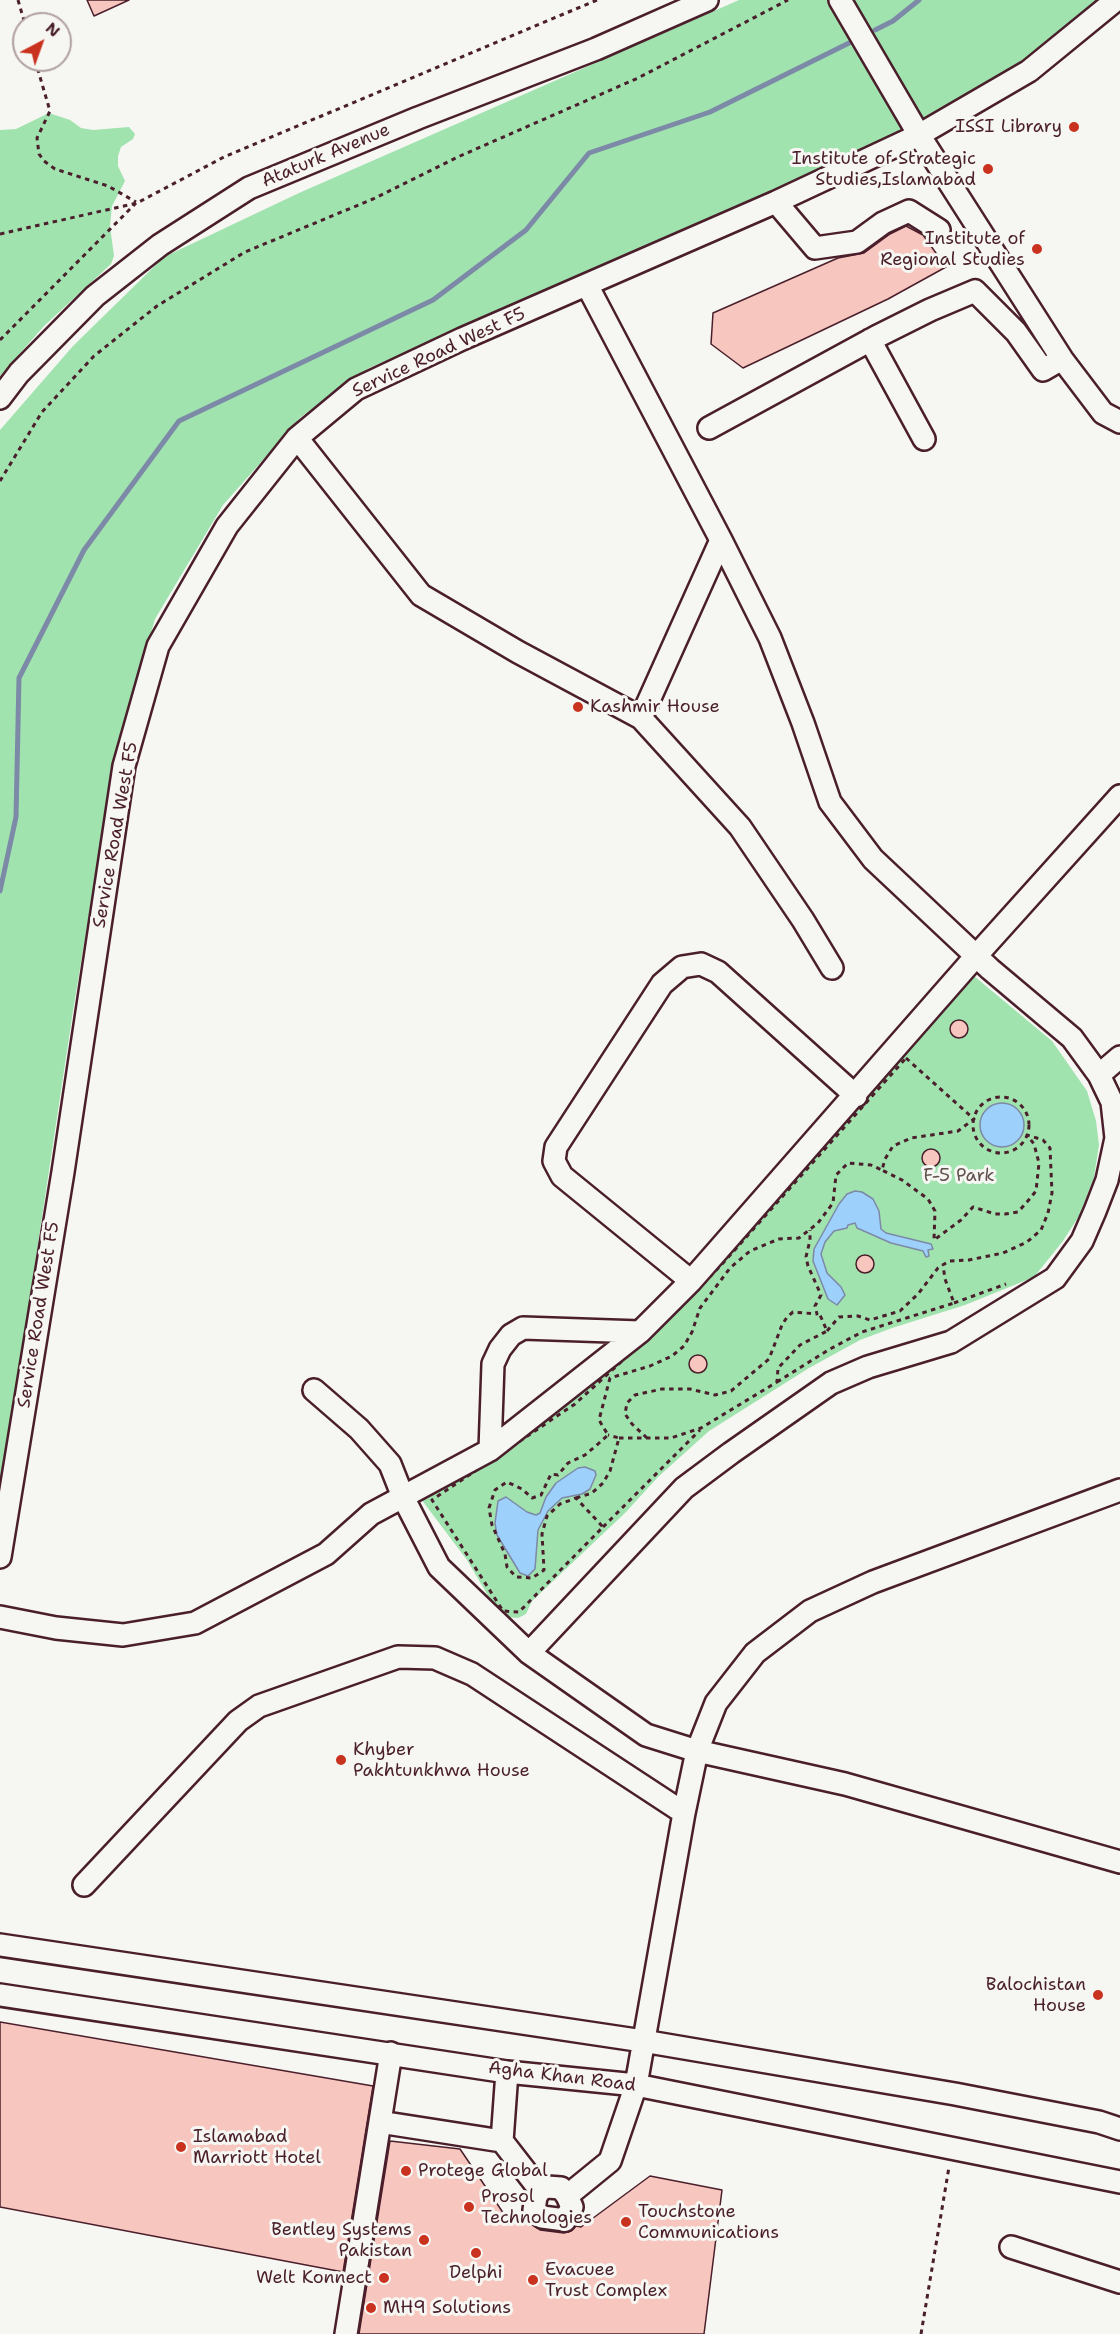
<!DOCTYPE html>
<html>
<head>
<meta charset="utf-8">
<style>
	body { margin:0 }
	#map { position:relative; width:1120px; height:2334px; overflow:hidden; background:#f6f6f2; font-family:"Shantell Sans",sans-serif }
	canvas { display:block }
	.north { position:absolute; left:12px; top:12px; width:60px; height:60px; box-sizing:border-box; background:#f6f6f2; border:2px solid #b1a0a2; border-radius:50%; rotate:41deg; font-size:16px; font-weight:700; line-height:24px; text-align:center; color:#4a1f2b }
	.north::after { content:''; display:block; margin:auto; width:21px; height:27px; background:#c8321e; clip-path:polygon(50% 0,100% 100%,50% 72%,0 100%) }
</style>
</head>
<body>
<div id="map">
<canvas width="1120" height="2334"></canvas>
<div class="north">N</div>
</div>
<script>
const g = document.querySelector('canvas').getContext('2d');
g.lineJoin = 'round';
function fill(path, color) {
  g.fillStyle = color;
  g.fill(path, 'evenodd');
}
function shape(rows) {
  const path = new Path2D();
  for (const r of rows) {
    if (r.length === 3) {
      path.moveTo(r[0] + r[2], r[1]);
      path.arc(r[0], r[1], r[2], 0, 2 * Math.PI);
      continue;
    }
    path.moveTo(r[0], r[1]);
    for (let i = 2; i < r.length; i += 2) path.lineTo(r[i], r[i + 1]);
  }
  return path;
}
function trace(path, color, width, dash) {
  g.strokeStyle = color;
  g.lineWidth = width;
  g.lineCap = dash ? 'butt' : 'round';
  g.setLineDash(dash || []);
  g.stroke(path);
}
function drawText(font, color, halo, rows, align = 'center') {
  g.font = font + ' "Shantell Sans",sans-serif';
  g.lineWidth = 6;
  g.setLineDash([]);
  g.textBaseline = 'middle';
  g.strokeStyle = halo;
  g.fillStyle = color;
  for (const [text, x, y, turn = 0] of rows) {
    g.save();
    g.translate(x, y);
    g.rotate((+turn || 0) * Math.PI / 180);
    g.textAlign = isNaN(turn) ? turn : align;
    if (halo) g.strokeText(text, 0, 0);
    g.fillText(text, 0, 0);
    g.restore();
  }
}
fill(shape([
	[739,0,1105,0,1014,74,932,126,369,368,301,417,223,505,155,619,114,761,73,1011,0,1496,0,430,73,346,164,257,299,193],
	[49,113,70,120,81,128,93,130,129,127,135,134,133,139,121,147,118,156,118,166,125,181,112,206,110,226,114,256,111,264,44,326,0,376,0,130,16,129],
	[974,976,1052,1041,1087,1091,1096,1121,1099,1145,1094,1177,1079,1216,1063,1241,1034,1277,965,1305,892,1328,860,1340,809,1368,709,1431,658,1477,625,1513,532,1601,526,1614,518,1618,505,1617,496,1609,467,1560,421,1499,557,1410,668,1314,749,1231]
]), '#a0e3af');
const water = shape([
	[1002,1125,22],
	[855,1191,862,1192,873,1199,879,1211,881,1229,886,1233,931,1244,933,1249,928,1250,929,1256,926,1257,923,1251,891,1243,857,1228,855,1223,848,1225,847,1228,834,1231,825,1242,821,1254,827,1273,841,1287,845,1295,837,1305,828,1299,813,1261,814,1249,839,1204,847,1194,855,1191],
	[585,1467,595,1471,596,1475,590,1489,582,1494,562,1498,548,1511,538,1530,535,1569,528,1576,520,1573,497,1535,495,1523,498,1501,506,1497,527,1512,536,1515,540,1513,546,1497,556,1483,578,1468,585,1467]
]);
fill(water, '#9dd0fa');
trace(water, '#7c89a7', 1.5);
trace(shape([
	[875,30,893,21,919,0],
	[0,891,16,817,19,678,84,550,179,421,433,300,526,230,589,153,710,112,849,43]
]), '#7c89a7', 5);
const building = shape([
	[87,0,129,0,94,16,87,0],
	[906,226,923,235,946,267,888,299,743,368,711,344,713,313,838,258,864,253,890,234,906,226],
	[959,1029,9],
	[931,1158,9],
	[865,1264,9],
	[698,1364,9],
	[0,2022,373,2086,343,2272,0,2207,0,2022],
	[390,2141,460,2149,506,2217,526,2220,540,2230,564,2233,571,2231,576,2226,581,2227,650,2176,722,2190,704,2334,359,2334,390,2141]
]);
fill(building, '#f7c7bf');
trace(building, '#4a1f2b', 1.5);
const minor = shape([
	[840,0,919,135,1062,359,1103,413,1120,422],
	[776,202,815,248,857,242,883,223,909,211,939,230],
	[870,340,924,439],
	[0,398,19,373,95,296,160,245,249,188,418,118,596,49,707,0],
	[709,428,876,337,930,310,975,291,1016,332,1043,370,1062,359],
	[297,438,421,595,518,652,641,718,740,827,803,920,832,968],
	[641,718,721,540],
	[1099,1075,1120,1057],
	[691,1281,562,1176,554,1161,556,1147,662,984,682,967,701,964,718,972,856,1096],
	[314,1390,359,1429,390,1464,403,1497,439,1567,529,1653,646,1735,697,1751,845,1784,1120,1862],
	[490,1450,493,1364,500,1349,511,1335,523,1328,640,1332],
	[0,1557,63,1172,124,766,158,646,227,526,297,438,356,389,462,339,776,202,919,135,1029,71,1116,0],
	[0,1617,56,1628,123,1635,195,1623,326,1554,371,1514,490,1450,640,1332,691,1281,976,956,1120,796],
	[529,1653,684,1488,731,1453,831,1383,868,1367,951,1342,1055,1278,1082,1241,1095,1211,1107,1180,1116,1138,1112,1102,1099,1075,1072,1038,990,969,873,859,830,802,803,723,770,638,721,540,587,285],
	[84,1885,238,1721,259,1706,398,1657,435,1658,472,1674,684,1813],
	[0,1945,643,2041,955,2094,1099,2122,1120,2129],
	[0,1995,507,2072,636,2085,1120,2182],
	[507,2072,502,2141,540,2190],
	[380,2122,502,2141],
	[567,2196,561,2188,547,2187,540,2190,536,2197,534,2210,542,2217,565,2220,572,2207,567,2196,610,2161,636,2085,684,1813,697,1751,716,1703,755,1653,810,1611,873,1582,1120,1490],
	[1011,2247,1120,2282],
	[346,2334,391,2053]
]);
trace(minor, '#4a1f2b', 26);
trace(shape([
	[18,0,25,24],
	[35,60,50,111,37,138,39,154,44,161,55,169,108,186,136,202],
	[0,234,137,203,224,157,597,0],
	[0,340,136,203],
	[0,481,42,412,94,356,157,306,245,252,373,199,460,156,638,78,788,0],
	[906,1058,974,1119,958,1131,911,1138,893,1146,885,1159,882,1170,871,1165,848,1163,836,1175,833,1203,818,1223,799,1238,779,1239,750,1251,730,1268,700,1308,692,1332,684,1346,672,1356,650,1366,610,1378,599,1420,608,1435,598,1444,585,1455,568,1463,558,1475,551,1474,541,1495,532,1498,522,1489,507,1482,495,1490,489,1508,492,1525,505,1554,507,1567,516,1577,532,1578,544,1570,542,1534,547,1516,560,1504,576,1498,603,1527,519,1612,503,1611,432,1500,575,1404,680,1308,724,1262,906,1058],
	[1001,1125,28],
	[954,1303,1006,1284],
	[827,1331,839,1317,858,1316,870,1320,900,1311,918,1294,938,1268,949,1261,969,1260,1003,1253,1027,1242,1041,1230,1048,1213,1052,1193,1050,1148,1043,1140,1027,1135,1034,1144,1039,1163,1036,1191,1027,1202,1018,1212,1005,1214,995,1214,973,1207,961,1220,934,1240,935,1211,928,1199,902,1180,882,1170],
	[777,1382,830,1349,862,1332,954,1303,945,1279,943,1265],
	[619,1438,671,1438,701,1428,777,1382,778,1368,800,1345,827,1331,820,1315,817,1314],
	[647,1438,632,1424,625,1414,627,1403,635,1395,662,1389,690,1389,715,1395,731,1391,769,1359,782,1325,787,1317,793,1312,817,1314,815,1306,821,1295,808,1266,806,1257,810,1240,810,1230],
	[576,1498,592,1493,603,1483,610,1471,619,1438,608,1435],
	[603,1527,700,1430],
	[921,2334,949,2167]
]), '#4a1f2b', 3, [4.5, 4.5]);
trace(minor, '#f6f6f2', 21);
for (const [x, y, r, color] of [
	[1074,127,6,"#c8321e"],
	[988,169,6,"#c8321e"],
	[1037,249,6,"#c8321e"],
	[578,707,6,"#c8321e"],
	[341,1760,6,"#c8321e"],
	[1098,1995,6,"#c8321e"],
	[181,2147,6,"#c8321e"],
	[406,2171,6,"#c8321e"],
	[469,2207,6,"#c8321e"],
	[626,2222,6,"#c8321e"],
	[424,2240,6,"#c8321e"],
	[476,2253,6,"#c8321e"],
	[384,2278,6,"#c8321e"],
	[533,2280,6,"#c8321e"],
	[371,2308,6,"#c8321e"]
]) {
  const dot = new Path2D();
  dot.arc(x, y, r, 0, 2 * Math.PI);
  g.fillStyle = color;
  g.fill(dot);
  trace(dot, '#f6f6f2', 2);
}
drawText('18px', '#4a1f2b', '#f6f6f2', [
	["ISSI Library",1062,127,"right"],
	["Institute of Strategic",976,159,"right"],
	["Studies,Islamabad",976,180,"right"],
	["Institute of",1025,239,"right"],
	["Regional Studies",1025,260,"right"],
	["Kashmir House",590,707],
	["Khyber",353,1750],
	["Pakhtunkhwa House",353,1771],
	["Balochistan",1086,1985,"right"],
	["House",1086,2006,"right"],
	["Islamabad",193,2137],
	["Marriott Hotel",193,2158],
	["Protege Global",418,2171],
	["Prosol",481,2197],
	["Technologies",481,2218],
	["Touchstone",638,2212],
	["Communications",638,2233],
	["Bentley Systems",412,2230,"right"],
	["Pakistan",412,2251,"right"],
	["Evacuee",545,2270],
	["Trust Complex",545,2291],
	["Delphi",476,2273,"center"],
	["Welt Konnect",372,2278,"right"],
	["MH9 Solutions",383,2308]
], 'left');
drawText('18px', '#4a1f2b', '#f6f6f2', [
	["Ataturk Avenue",326,156,-23],
	["Service Road West F5",439,353,-25],
	["Service Road West F5",116,835,-80],
	["Service Road West F5",39,1315,-81],
	["Agha Khan Road",562,2077,7]
]);
drawText('18px', '#60504c', '#f6f6f2', [
	["F-5 Park",959,1176]
]);
</script>
</body>
</html>
